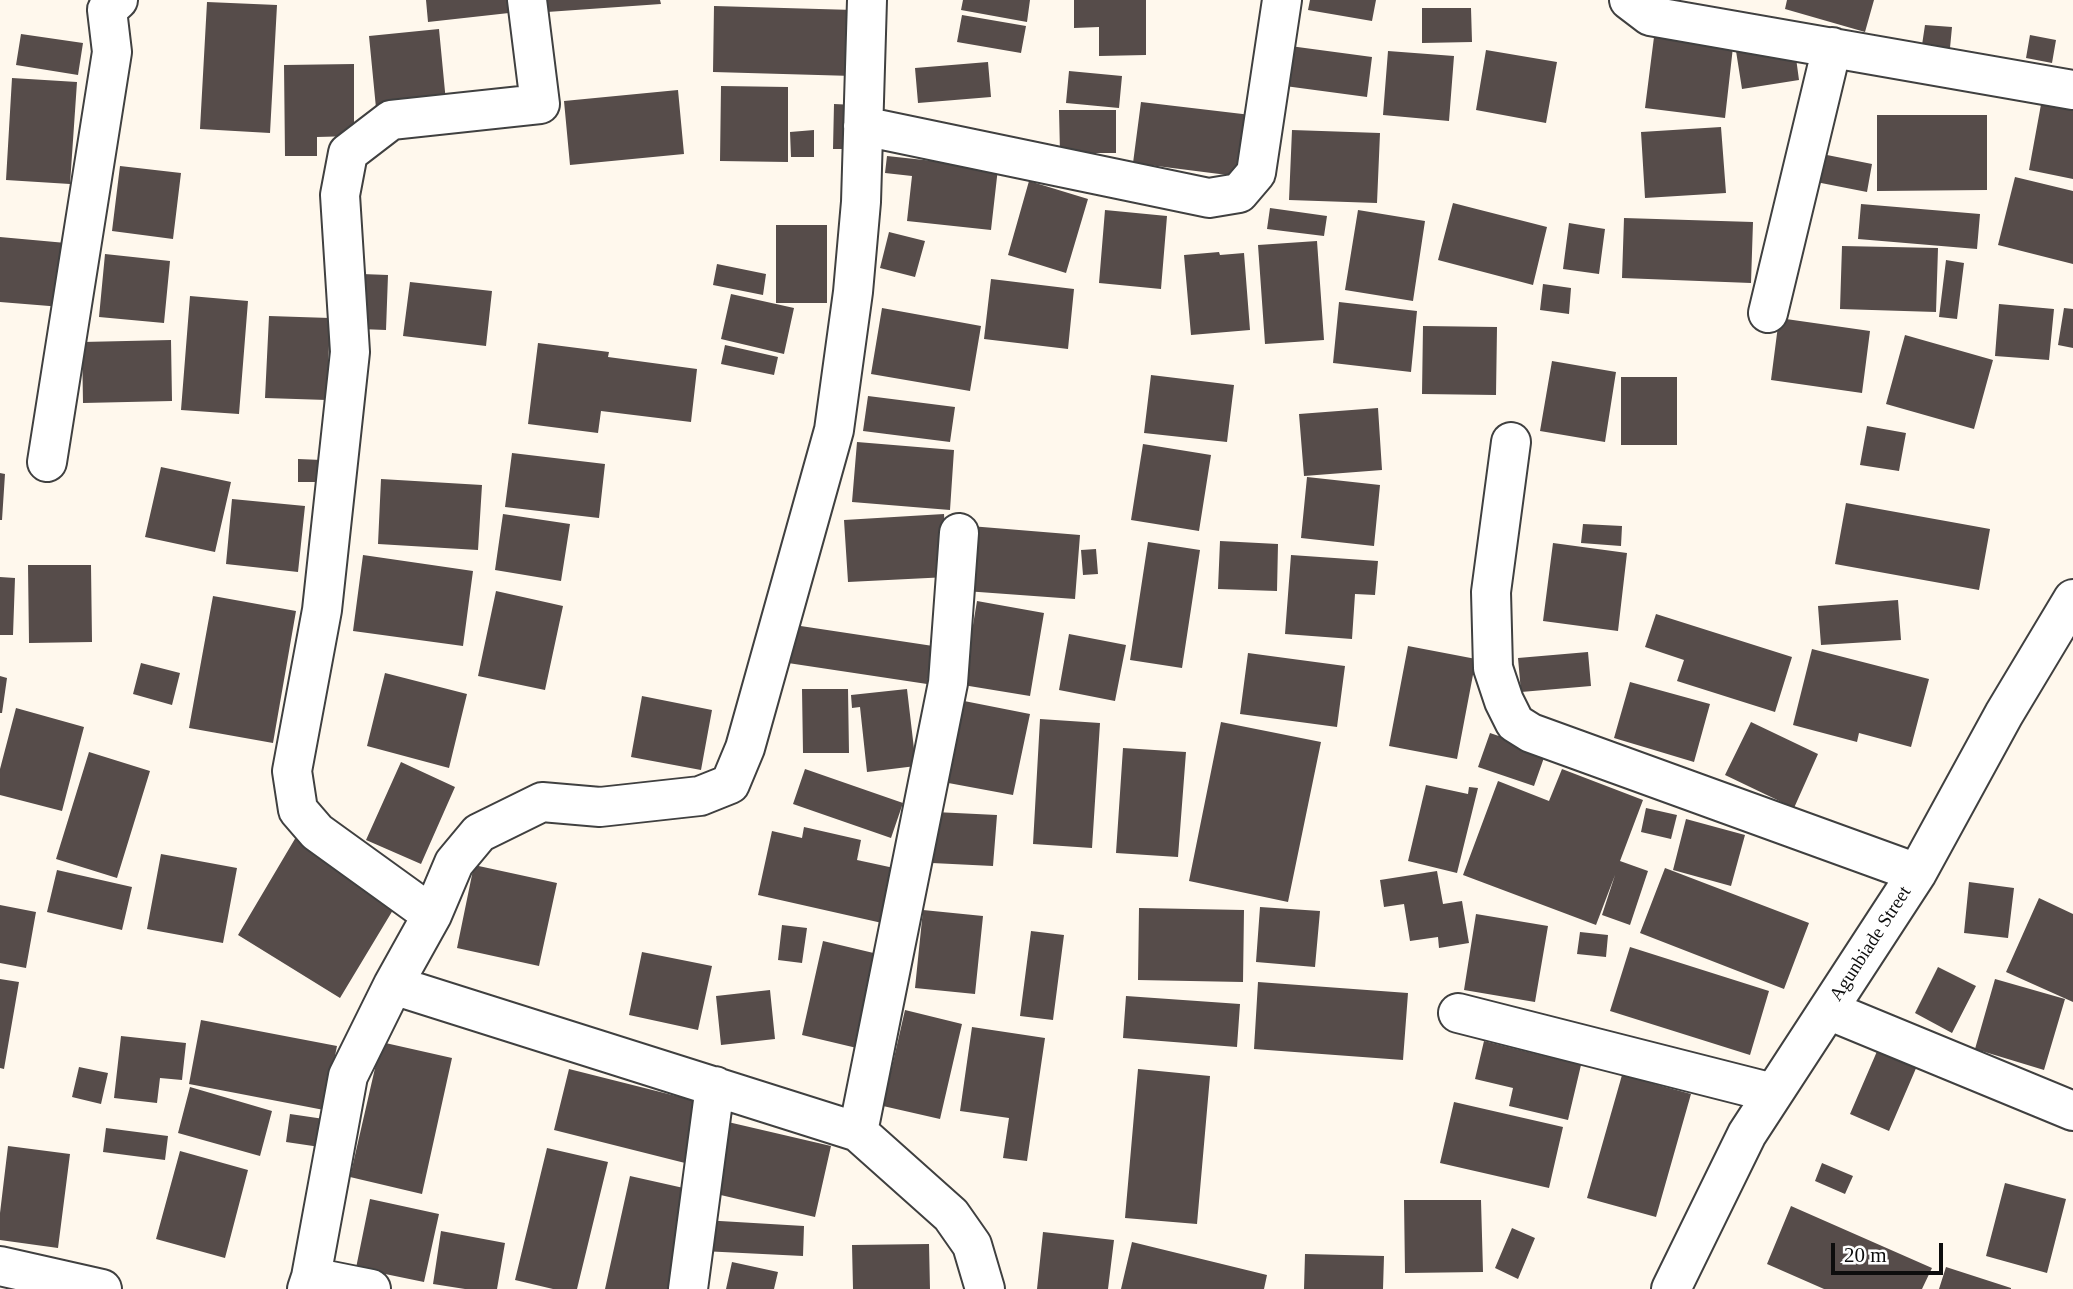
<!DOCTYPE html>
<html>
<head>
<meta charset="utf-8">
<style>
	body { margin:0 }
	#map { position:relative; width:2073px; height:1289px; overflow:hidden; background:#fff8ed; font-family:"Times New Roman",serif }
	canvas { display:block }
	.scale { position:absolute; left:1831px; top:1243px; width:112px; height:32px; box-sizing:border-box; border:4px solid #0d0d0d; border-top:0; padding-left:9px; font-size:21px; line-height:24px; white-space:nowrap; color:#0d0d0d; -webkit-text-stroke:5px #fff; paint-order:stroke }
</style>
</head>
<body>
<div id="map">
<canvas width="2073" height="1289"></canvas>
<div class="scale">20 m</div>
</div>
<script>
const g = document.querySelector('canvas').getContext('2d');
g.lineJoin = 'round';
function fill(path, color) {
  g.fillStyle = color;
  g.fill(path, 'evenodd');
}
function shape(rows) {
  const path = new Path2D();
  for (const r of rows) {
    path.moveTo(r[0], r[1]);
    for (let i = 2; i < r.length; i += 2) path.lineTo(r[i], r[i + 1]);
  }
  return path;
}
function trace(path, color, width, dash) {
  g.strokeStyle = color;
  g.lineWidth = width;
  g.lineCap = dash ? 'butt' : 'round';
  g.setLineDash(dash || []);
  g.stroke(path);
}
function drawText(font, color, halo, rows, align = 'center') {
  g.font = font + ' "Times New Roman",serif';
  g.lineWidth = 7;
  g.setLineDash([]);
  g.textBaseline = 'middle';
  g.strokeStyle = halo;
  g.fillStyle = color;
  for (const [text, x, y, turn = 0] of rows) {
    g.save();
    g.translate(x, y);
    g.rotate((+turn || 0) * Math.PI / 180);
    g.textAlign = isNaN(turn) ? turn : align;
    if (halo) g.strokeText(text, 0, 0);
    g.fillText(text, 0, 0);
    g.restore();
  }
}
fill(shape([
	[426,0,507,0,509,13,428,22],
	[546,0,660,0,661,4,547,12],
	[963,0,1030,0,1027,22,961,10],
	[1074,0,1146,0,1146,55,1099,56,1099,27,1074,28],
	[1310,0,1376,0,1372,21,1308,10],
	[1787,0,1874,0,1865,32,1785,9],
	[207,2,277,5,270,133,200,129],
	[714,6,854,10,853,76,713,72],
	[1422,8,1471,8,1472,42,1422,43],
	[962,15,1026,26,1021,53,957,42],
	[1925,25,1952,27,1950,48,1922,45],
	[439,29,446,102,376,108,369,36],
	[21,34,83,43,78,75,16,65],
	[2030,35,2056,40,2052,63,2026,58],
	[1654,37,1733,47,1725,118,1645,108],
	[1794,43,1799,80,1742,89,1736,51],
	[1290,46,1372,57,1367,97,1285,86],
	[1486,50,1557,62,1546,123,1476,110],
	[1388,51,1454,56,1449,121,1383,115],
	[988,62,991,97,918,103,915,68],
	[354,64,354,136,317,137,317,156,285,156,284,65],
	[1069,71,1122,76,1119,108,1066,103],
	[12,78,77,82,70,184,6,180],
	[721,86,788,87,788,162,720,161],
	[678,90,684,154,570,165,564,101],
	[2042,99,2073,105,2073,179,2029,170],
	[1141,102,1251,115,1243,177,1133,163],
	[834,104,855,105,854,149,833,149],
	[1059,110,1116,110,1116,153,1060,153],
	[1877,115,1987,115,1987,190,1877,191],
	[1721,127,1726,193,1645,198,1641,132],
	[814,130,814,157,791,157,790,132],
	[1292,130,1380,133,1377,203,1289,200],
	[1822,154,1872,164,1867,192,1816,182],
	[887,156,998,168,991,230,907,221,912,176,885,173],
	[120,166,181,173,173,239,112,231],
	[2015,177,2073,191,2073,264,1998,245],
	[1029,181,1088,199,1066,273,1008,255],
	[1453,203,1547,227,1533,285,1438,260],
	[1861,204,1980,214,1977,249,1858,239],
	[1270,208,1327,216,1324,236,1267,229],
	[1105,210,1167,216,1161,289,1099,283],
	[1358,210,1425,221,1413,301,1345,290],
	[1624,218,1753,222,1751,283,1622,278],
	[1569,223,1605,229,1599,274,1563,269],
	[776,225,827,225,827,303,776,303],
	[889,232,925,241,915,277,880,268],
	[0,237,66,243,62,307,0,302],
	[1317,241,1324,340,1265,344,1258,245],
	[1842,246,1938,248,1936,312,1840,309],
	[1219,252,1220,255,1244,253,1250,330,1191,335,1184,255],
	[105,254,170,261,164,323,99,317],
	[1946,260,1964,263,1957,319,1939,317],
	[717,264,766,274,763,295,713,285],
	[362,274,388,275,386,330,360,329],
	[991,279,1074,289,1068,349,984,339],
	[410,282,492,291,486,346,403,336],
	[1543,284,1571,288,1569,314,1540,310],
	[731,294,794,308,784,354,721,339],
	[190,296,248,301,239,414,181,410],
	[1339,302,1417,311,1411,372,1333,363],
	[1999,304,2054,309,2049,360,1995,356],
	[882,308,981,326,970,391,871,374],
	[2064,308,2073,309,2073,348,2058,345],
	[269,316,330,318,327,400,265,398],
	[1779,318,1870,331,1862,393,1771,380],
	[1423,326,1497,327,1496,395,1422,394],
	[1905,335,1993,360,1974,429,1886,404],
	[171,340,172,401,83,403,82,342],
	[538,343,609,352,608,357,697,369,691,422,601,411,598,433,528,424],
	[725,345,778,357,774,375,721,364],
	[1552,361,1616,372,1605,442,1540,431],
	[1151,375,1234,385,1227,442,1144,433],
	[1621,377,1677,377,1677,445,1621,445],
	[868,396,955,407,950,442,863,431],
	[1378,408,1382,470,1304,476,1299,414],
	[1867,426,1906,433,1899,471,1860,465],
	[857,442,954,450,950,510,852,502],
	[1143,444,1211,455,1199,531,1131,520],
	[512,453,605,464,599,518,505,507],
	[298,459,322,460,322,482,298,482],
	[161,467,231,482,215,552,145,537],
	[0,473,5,474,2,520,0,520],
	[1307,477,1380,485,1374,546,1301,538],
	[381,479,482,485,478,550,378,544],
	[232,499,305,506,298,572,226,564],
	[1846,503,1990,529,1979,590,1835,564],
	[503,514,570,524,561,581,495,570],
	[944,514,948,577,848,582,844,520],
	[1583,524,1622,526,1621,546,1581,543],
	[970,526,1080,535,1075,599,965,591],
	[1220,541,1278,544,1277,591,1218,589],
	[1148,542,1200,550,1182,668,1130,660],
	[1553,543,1627,553,1618,631,1543,621],
	[1096,549,1098,574,1083,575,1081,550],
	[363,555,473,571,463,646,353,631],
	[1291,555,1378,561,1375,595,1355,594,1352,639,1285,634],
	[28,565,91,565,92,642,29,643],
	[0,577,15,578,13,635,0,635],
	[496,591,563,606,545,690,478,676],
	[213,596,296,611,273,743,189,728],
	[1898,600,1901,640,1821,645,1818,606],
	[977,601,1044,613,1030,696,963,685],
	[1656,614,1792,657,1775,712,1677,681,1684,660,1645,647],
	[794,625,933,646,927,684,788,663],
	[1069,634,1126,645,1115,701,1059,690],
	[1408,646,1476,659,1457,759,1389,746],
	[1812,649,1929,679,1911,747,1859,733,1857,742,1793,725],
	[1588,652,1591,686,1521,692,1518,658],
	[1248,653,1345,666,1337,727,1240,714],
	[141,663,180,673,172,705,133,694],
	[385,673,467,694,449,768,367,746],
	[0,676,7,678,2,713,0,713],
	[1630,682,1710,704,1694,762,1614,738],
	[802,689,848,689,849,753,803,753],
	[907,689,916,766,867,772,860,707,852,708,851,695],
	[642,696,712,710,701,770,631,757],
	[959,700,1030,714,1013,795,943,782],
	[16,708,84,727,62,811,0,795,0,769],
	[1040,719,1100,723,1092,848,1033,844],
	[1221,722,1321,742,1288,902,1189,881],
	[1751,722,1818,754,1794,808,1725,775],
	[1490,733,1546,752,1534,786,1478,767],
	[1123,748,1186,752,1178,857,1116,853],
	[89,752,150,771,117,878,56,859],
	[401,762,455,787,421,864,366,840],
	[805,769,903,803,891,838,793,804],
	[1562,769,1643,800,1620,861,1648,871,1630,925,1602,915,1615,875,1596,925,1463,875,1498,781,1549,801],
	[1426,785,1468,794,1469,787,1478,788,1457,873,1408,861],
	[1646,808,1677,815,1671,839,1641,832],
	[935,812,997,815,993,866,932,863],
	[1686,819,1745,835,1731,886,1673,870],
	[804,827,861,840,857,860,894,868,882,923,758,895,772,831,802,838],
	[296,837,399,900,340,998,238,935],
	[161,854,237,868,223,943,147,929],
	[474,865,557,883,539,966,457,948],
	[1665,868,1809,923,1784,989,1640,933],
	[57,870,132,887,122,930,47,912],
	[1437,871,1443,904,1462,901,1469,943,1439,948,1438,937,1410,941,1404,904,1384,907,1380,880],
	[1969,882,2014,888,2008,938,1964,933],
	[2039,898,2073,914,2073,1002,2006,972],
	[0,905,36,912,26,968,0,963],
	[1260,907,1320,911,1315,967,1256,962],
	[1139,908,1244,910,1243,982,1138,980],
	[923,910,983,916,975,994,915,988],
	[1476,914,1548,926,1535,1002,1464,990],
	[782,925,807,928,802,963,778,960],
	[1031,931,1064,935,1053,1020,1020,1016],
	[1580,932,1608,935,1606,957,1577,954],
	[823,941,882,955,861,1049,802,1035],
	[1630,947,1769,991,1750,1055,1610,1011],
	[642,952,712,966,698,1030,629,1015],
	[1938,967,1976,986,1952,1033,1915,1013],
	[0,979,19,982,4,1069,0,1068],
	[1995,979,2065,999,2044,1070,1975,1049],
	[1258,982,1408,993,1403,1060,1254,1049],
	[770,990,775,1039,721,1045,716,996],
	[1126,996,1240,1004,1237,1047,1123,1038],
	[905,1010,962,1024,940,1119,883,1106],
	[201,1020,337,1046,324,1110,189,1084],
	[972,1027,1045,1038,1027,1161,1003,1158,1009,1118,960,1111],
	[121,1036,186,1043,182,1080,160,1078,157,1103,114,1098],
	[1484,1041,1581,1065,1568,1120,1509,1106,1513,1088,1475,1079],
	[381,1042,452,1058,422,1194,350,1177],
	[1878,1049,1917,1066,1889,1131,1850,1114],
	[79,1067,108,1073,101,1104,72,1097],
	[569,1069,704,1103,689,1164,554,1130],
	[1138,1069,1210,1076,1197,1224,1125,1218],
	[1622,1075,1691,1094,1656,1217,1587,1198],
	[190,1087,272,1111,260,1156,178,1133],
	[1454,1102,1563,1127,1549,1188,1440,1163],
	[290,1114,324,1119,320,1147,286,1142],
	[728,1122,831,1146,815,1217,712,1193],
	[106,1128,168,1136,165,1160,103,1152],
	[8,1146,70,1154,58,1248,0,1240,0,1213],
	[547,1148,608,1162,577,1289,553,1289,515,1280],
	[180,1151,248,1170,225,1258,156,1239],
	[1822,1163,1853,1176,1845,1194,1815,1181],
	[630,1176,697,1191,676,1289,605,1289],
	[2005,1183,2066,1199,2047,1273,1986,1256],
	[370,1199,439,1214,424,1282,356,1268],
	[1404,1200,1481,1200,1483,1272,1405,1273],
	[1791,1206,1932,1268,1922,1289,1824,1289,1767,1264],
	[703,1220,804,1226,803,1256,702,1251],
	[1512,1228,1535,1238,1518,1279,1495,1268],
	[441,1231,505,1243,497,1289,465,1289,433,1284],
	[1043,1232,1114,1240,1108,1289,1037,1289],
	[1132,1242,1267,1275,1264,1289,1121,1289],
	[929,1244,930,1289,853,1289,852,1245],
	[1305,1254,1384,1256,1383,1289,1304,1289],
	[732,1262,778,1272,774,1289,726,1289],
	[1946,1267,2011,1288,2011,1289,1939,1289]
]), '#564c4a');
const minor = shape([
	[1629,0,1650,16,2073,90],
	[863,126,1209,198,1239,193,1256,173,1282,0],
	[1768,313,1832,47],
	[1511,442,1491,592,1493,668,1504,701,1515,723,1531,733,1917,873],
	[47,462,112,52,107,10,118,0],
	[432,915,317,832,298,810,292,771,322,610,350,352,340,195,348,153,391,120,540,104,527,0],
	[393,985,858,1132,951,1215,972,1245,985,1289],
	[1828,1010,2073,1111],
	[1458,1013,1773,1093],
	[858,1132,948,683,959,533],
	[0,1266,102,1289],
	[311,1277,371,1289],
	[307,1289,311,1277,348,1076,393,985,432,915,454,863,479,833,542,802,600,807,700,796,730,784,745,748,834,430,853,292,861,202,867,0],
	[688,1289,715,1086],
	[1671,1289,1747,1134,1917,873,2004,714,2073,599]
]);
trace(minor, '#404040', 42);
trace(minor, '#fff', 38);
drawText('19px', '#0d0d0d', '#fff', [
	["Agunbiade Street",1871,944,-57]
]);
</script>
</body>
</html>
